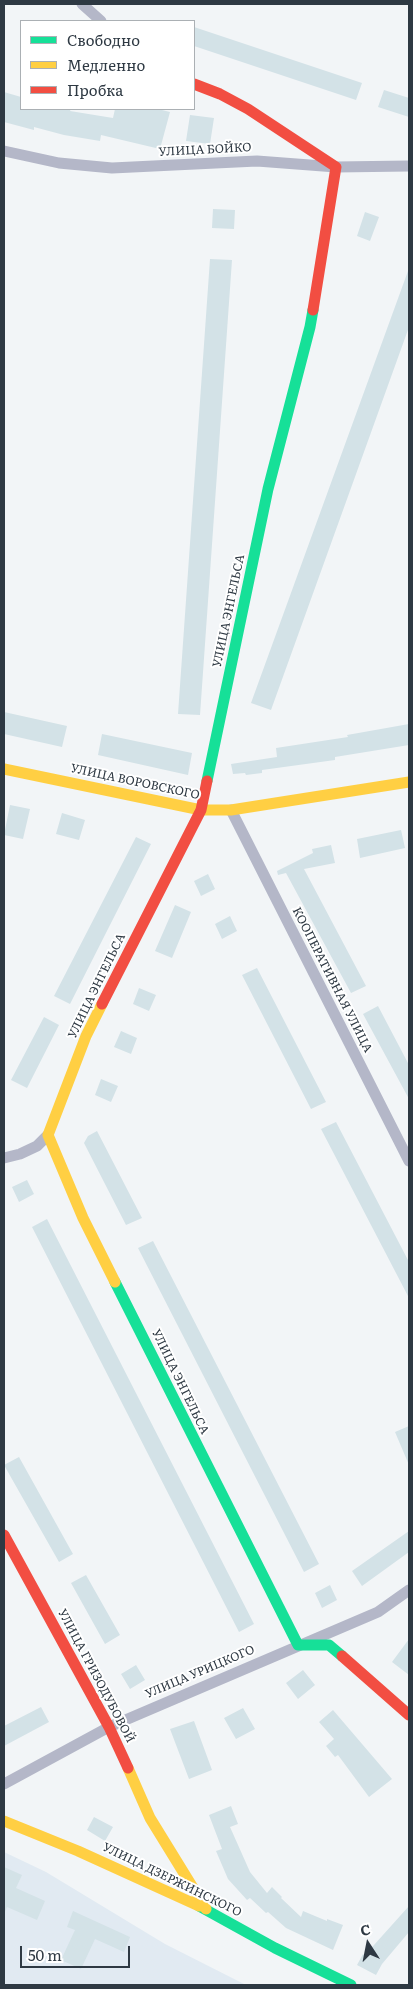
<!DOCTYPE html>
<html>
<head>
<meta charset="utf-8">
<style>
	body { margin:0 }
	#map { position:relative; width:413px; height:1989px; overflow:hidden; background:#f2f5f7; font-family:Literata,serif }
	canvas { display:block }
	.frame { position:absolute; inset:0; border:5px solid #2e3943; pointer-events:none }
	.legend { position:absolute; left:20px; top:20px; width:175px; height:90px; box-sizing:border-box; background:#fff; border:1px solid #abb0b4; margin:0; padding:6px 9px; list-style:none; font-size:15px; color:#2e3943 }
	.legend li { display:flex; align-items:center; gap:10px; height:25px }
	.legend b { width:25px; border:1px solid #abb0b4 }
	.north { position:absolute; left:343px; top:1919px; width:50px; height:50px; -webkit-text-stroke:4px #fff; paint-order:stroke; rotate:349deg; font-size:14px; font-weight:700; line-height:20px; text-align:center; color:#2e3943 }
	.north::after { content:''; display:block; margin:auto; width:18px; height:22px; background:#2e3943; clip-path:polygon(50% 0,100% 100%,50% 72%,0 100%) }
	.scale { position:absolute; left:20px; top:1946px; width:110px; height:22px; box-sizing:border-box; border:2px solid #2e3943; border-top:0; padding-left:6px; font-size:15px; line-height:18px; white-space:nowrap; color:#2e3943; -webkit-text-stroke:4px #fff; paint-order:stroke }
</style>
</head>
<body>
<div id="map">
<canvas width="413" height="1989"></canvas>
<div class="frame"></div>
<ul class="legend">
<li><b style="height:6px;background:#16e098"></b>Свободно</li>
<li><b style="height:6px;background:#ffcf43"></b>Медленно</li>
<li><b style="height:6px;background:#f24e42"></b>Пробка</li>
</ul>
<div class="north">С</div>
<div class="scale">50 m</div>
</div>
<script>
const g = document.querySelector('canvas').getContext('2d');
g.lineJoin = 'round';
function fill(path, color) {
  g.fillStyle = color;
  g.fill(path, 'evenodd');
}
function shape(rows) {
  const path = new Path2D();
  for (const r of rows) {
    path.moveTo(r[0], r[1]);
    for (let i = 2; i < r.length; i += 2) path.lineTo(r[i], r[i + 1]);
  }
  return path;
}
function trace(path, color, width, dash) {
  g.strokeStyle = color;
  g.lineWidth = width;
  g.lineCap = dash ? 'butt' : 'round';
  g.setLineDash(dash || []);
  g.stroke(path);
}
function drawText(font, color, halo, rows, align = 'center') {
  g.font = font + ' Literata,serif';
  g.lineWidth = 4;
  g.setLineDash([]);
  g.textBaseline = 'middle';
  g.strokeStyle = halo;
  g.fillStyle = color;
  for (const [text, x, y, turn = 0] of rows) {
    g.save();
    g.translate(x, y);
    g.rotate((+turn || 0) * Math.PI / 180);
    g.textAlign = isNaN(turn) ? turn : align;
    if (halo) g.strokeText(text, 0, 0);
    g.fillText(text, 0, 0);
    g.restore();
  }
}
fill(shape([
	[4,1852,46,1872,165,1944,246,1985,4,1985]
]), '#e1eaf2');
fill(shape([
	[194,27,362,83,356,100,194,46],
	[384,90,409,98,409,117,378,107],
	[4,92,21,97,21,109,71,109,70,111,113,118,115,109,158,109,170,112,160,149,101,135,100,141,64,135,34,127,34,130,4,122],
	[190,115,214,118,210,144,186,141],
	[213,209,235,210,234,229,212,228],
	[365,212,379,217,370,241,357,236],
	[210,259,232,260,200,715,178,714],
	[408,271,409,271,409,327,271,710,251,703],
	[4,712,67,726,62,747,4,734],
	[409,724,409,745,335,757,335,760,262,770,262,773,246,775,245,773,233,774,231,764,277,757,276,748,348,737,347,735],
	[102,734,192,753,188,775,98,755],
	[10,805,30,809,23,839,4,835],
	[62,813,85,820,79,840,56,834],
	[401,830,405,848,360,858,357,839],
	[136,837,151,844,70,1004,54,996],
	[331,845,335,863,304,869,366,986,351,993,286,873,278,875,277,871,313,853,312,849],
	[208,874,215,889,201,896,194,881],
	[175,905,191,912,172,958,155,951],
	[230,916,237,931,222,939,215,924],
	[257,968,326,1102,311,1109,242,975],
	[139,988,156,995,149,1011,133,1004],
	[378,1006,409,1065,409,1099,363,1014],
	[44,1017,59,1025,27,1088,11,1080],
	[121,1031,137,1038,131,1054,114,1047],
	[101,1079,118,1086,111,1102,95,1095],
	[336,1122,409,1262,409,1298,321,1129],
	[97,1131,142,1218,126,1225,84,1143,88,1136],
	[27,1180,34,1194,19,1202,12,1187],
	[47,1219,254,1624,239,1632,32,1227],
	[153,1241,319,1564,304,1572,138,1248],
	[409,1426,409,1465,395,1432],
	[19,1457,73,1554,59,1562,4,1465],
	[409,1531,409,1552,362,1586,352,1571],
	[86,1575,120,1635,105,1644,71,1583],
	[330,1585,337,1600,322,1608,315,1593],
	[409,1639,409,1675,392,1662],
	[136,1665,145,1680,130,1689,121,1674],
	[303,1670,315,1685,298,1699,286,1683],
	[41,1707,49,1722,4,1746,4,1726],
	[243,1708,255,1729,236,1739,224,1718],
	[333,1710,392,1779,369,1797,338,1755,335,1757,326,1746,334,1739,319,1722],
	[194,1721,212,1770,189,1779,170,1729],
	[231,1806,238,1824,230,1827,250,1872,267,1893,272,1887,282,1897,281,1898,301,1917,303,1911,327,1921,327,1919,343,1925,333,1950,286,1928,268,1912,266,1913,250,1898,247,1900,228,1879,216,1851,222,1849,209,1815],
	[94,1817,113,1827,105,1841,87,1830],
	[4,1867,22,1875,16,1888,45,1901,37,1920,7,1907,4,1914],
	[409,1906,409,1932,382,1964,376,1975,357,1965,363,1954,365,1955],
	[73,1911,130,1937,124,1952,95,1939,81,1969,61,1960,75,1930,67,1927]
]), '#d3e2e7');
trace(shape([
	[82,4,101,21],
	[4,151,59,163,112,168,257,161,336,167,409,166],
	[231,810,409,1161],
	[4,1158,20,1154,37,1146,48,1135],
	[4,1784,109,1727,378,1612,409,1590]
]), '#b4b7c8', 11);
trace(shape([
	[207,781,268,489,310,327,313,310],
	[115,1282,298,1645,329,1645,342,1656],
	[199,1906,275,1948,351,1985]
]), '#16e098', 11);
trace(shape([
	[4,769,201,810,231,810,409,782],
	[102,1004,86,1036,48,1135,83,1218,115,1282],
	[128,1768,150,1818,206,1909],
	[4,1821,78,1851,199,1906]
]), '#ffcf43', 11);
trace(shape([
	[194,84,220,94,248,109,336,167,313,310],
	[102,1004,201,810,207,781],
	[4,1535,109,1727,128,1768],
	[342,1656,409,1715]
]), '#f24e42', 11);
drawText('12px', '#2e3943', '#fff', [
	["УЛИЦА БОЙКО",205,150,-3],
	["УЛИЦА ЭНГЕЛЬСА",229,611,-78],
	["УЛИЦА ВОРОВСКОГО",135,782,12],
	["КООПЕРАТИВНАЯ УЛИЦА",332,980,63],
	["УЛИЦА ЭНГЕЛЬСА",97,986,-64],
	["УЛИЦА ЭНГЕЛЬСА",180,1382,64],
	["УЛИЦА УРИЦКОГО",200,1672,-23],
	["УЛИЦА ГРИЗОДУБОВОЙ",96,1676,62],
	["УЛИЦА ДЗЕРЖИНСКОГО",172,1880,26]
]);
</script>
</body>
</html>
